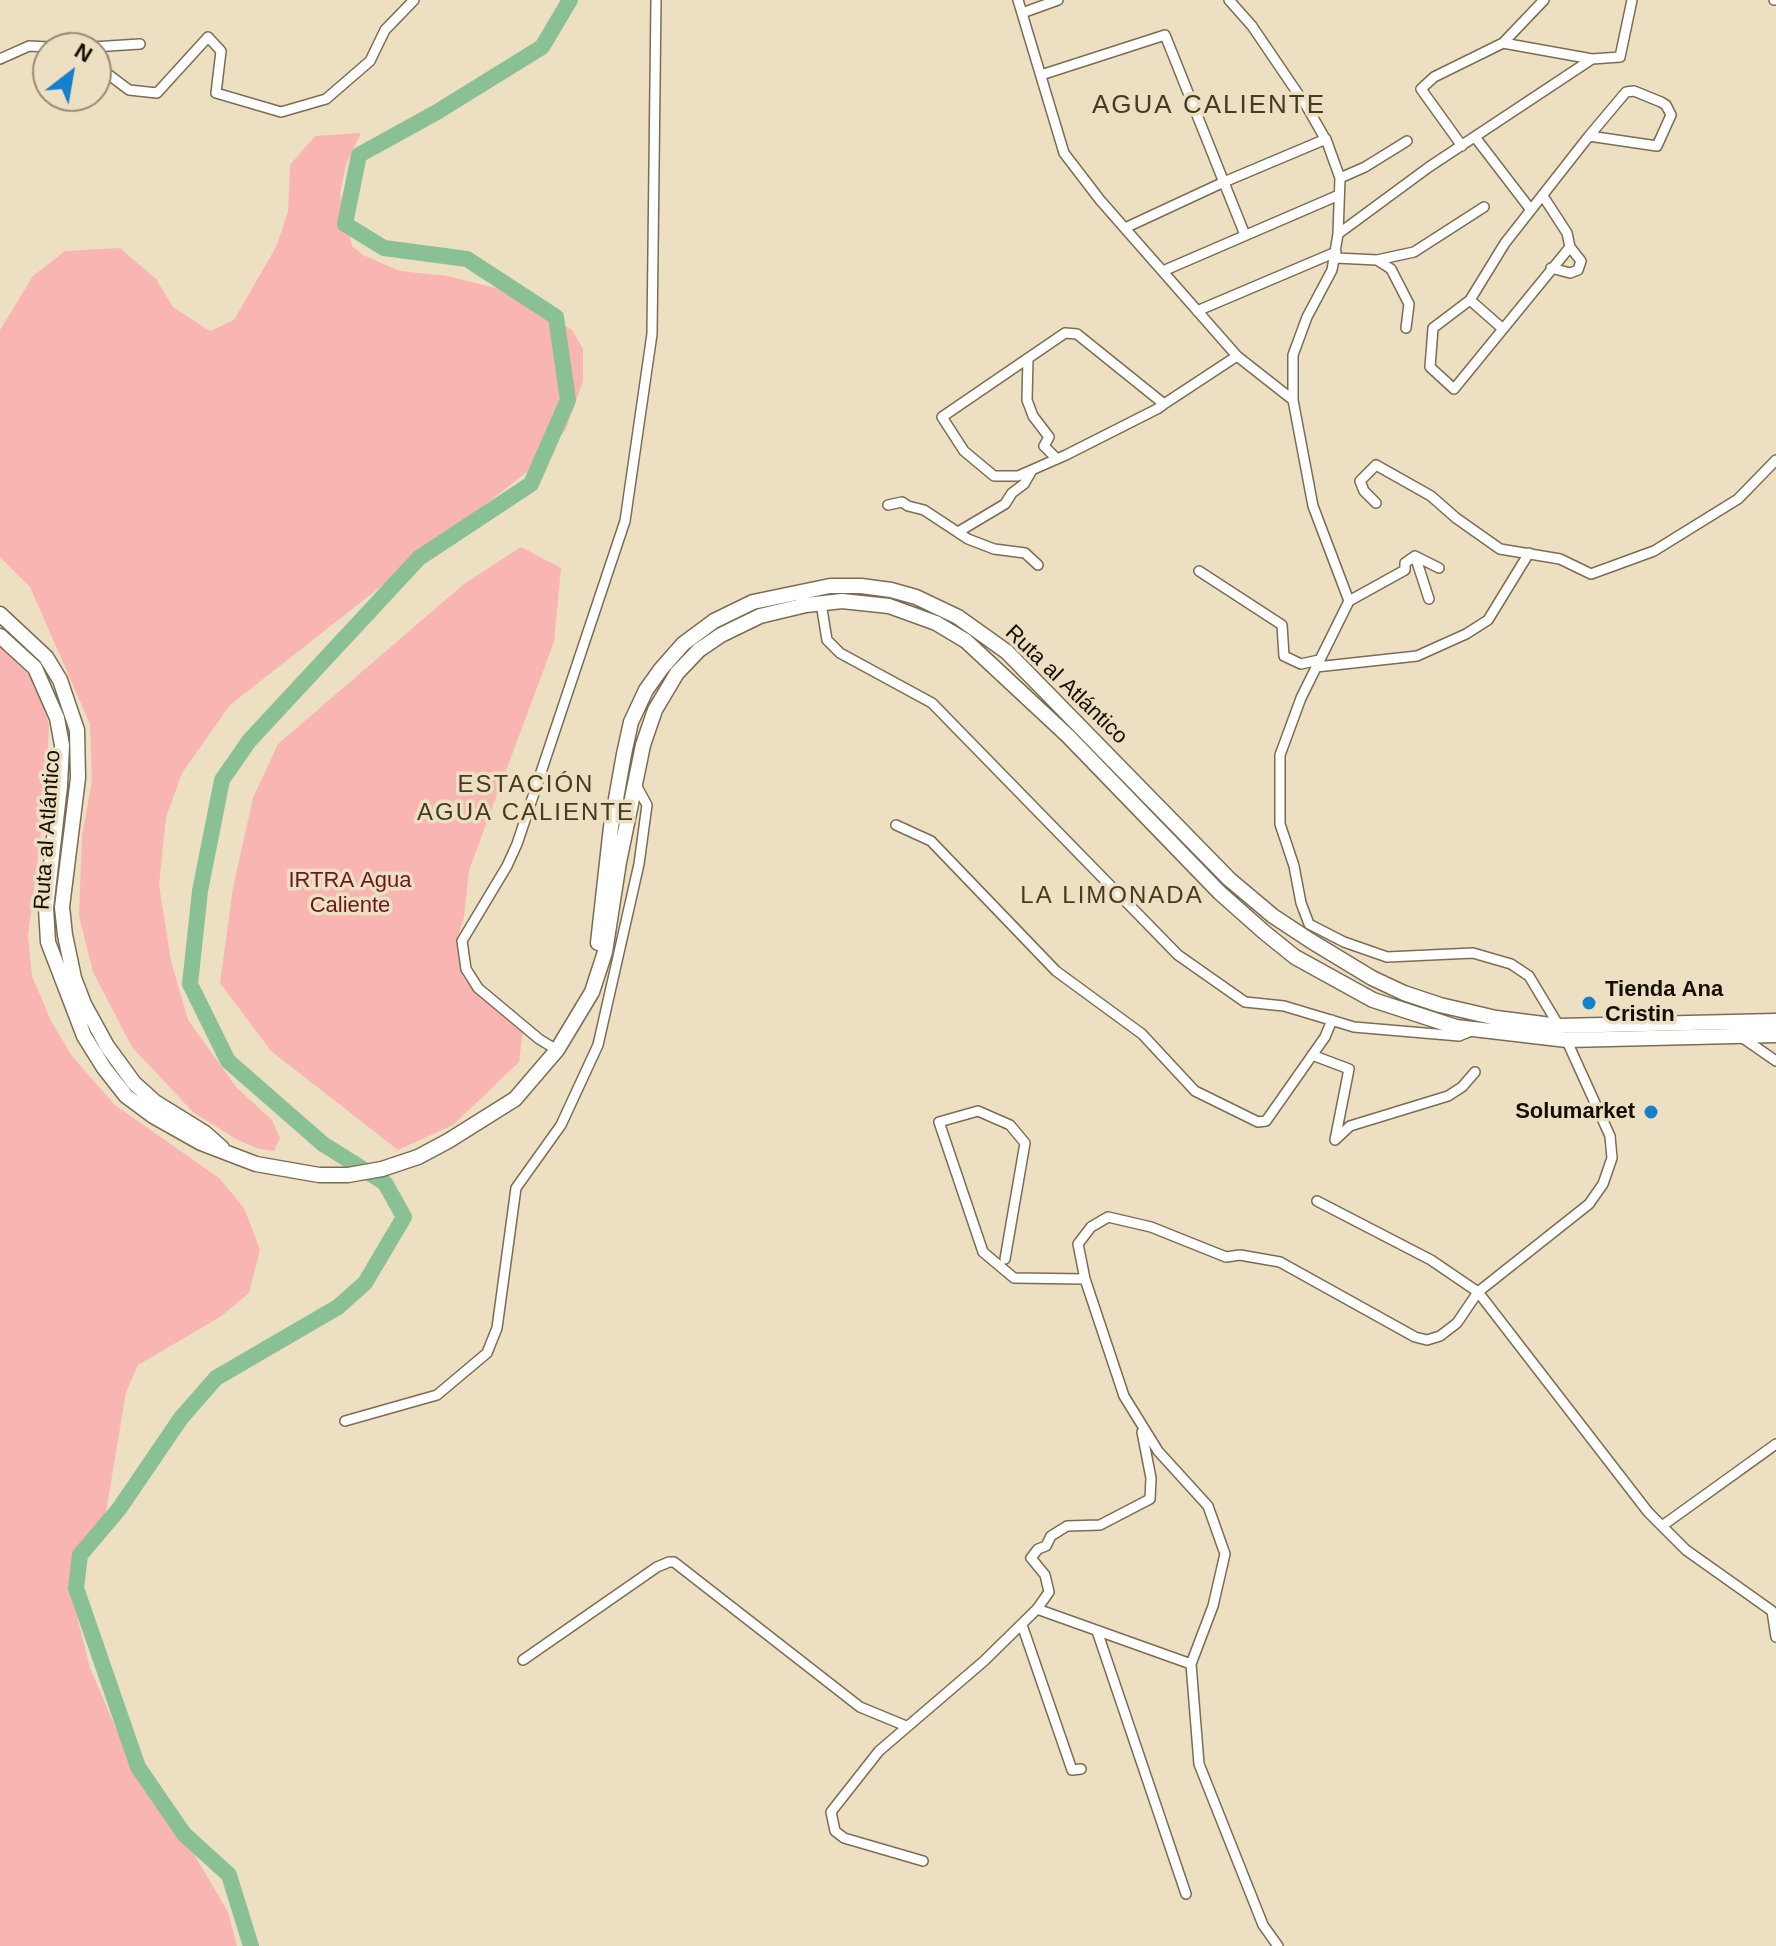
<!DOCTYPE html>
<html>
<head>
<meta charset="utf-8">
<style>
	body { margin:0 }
	#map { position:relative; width:1776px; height:1946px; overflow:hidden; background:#eddfc2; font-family:Arial,sans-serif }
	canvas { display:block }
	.north { position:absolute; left:32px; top:32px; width:80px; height:80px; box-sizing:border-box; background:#eddfc2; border:2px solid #968c76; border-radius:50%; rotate:31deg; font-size:22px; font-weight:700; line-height:32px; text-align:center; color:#140f05 }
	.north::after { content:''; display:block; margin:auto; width:28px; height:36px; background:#1581cb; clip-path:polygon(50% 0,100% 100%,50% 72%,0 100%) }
</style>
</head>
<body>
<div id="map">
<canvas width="1776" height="1946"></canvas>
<div class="north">N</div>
</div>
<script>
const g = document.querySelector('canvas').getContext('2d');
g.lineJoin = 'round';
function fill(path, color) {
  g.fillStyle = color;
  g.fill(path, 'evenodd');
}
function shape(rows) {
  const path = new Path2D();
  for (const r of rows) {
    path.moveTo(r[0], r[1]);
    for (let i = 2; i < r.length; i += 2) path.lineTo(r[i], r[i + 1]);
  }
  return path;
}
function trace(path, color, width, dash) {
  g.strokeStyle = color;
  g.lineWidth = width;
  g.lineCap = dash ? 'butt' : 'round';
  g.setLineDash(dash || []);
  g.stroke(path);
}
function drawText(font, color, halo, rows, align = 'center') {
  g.font = font + ' Arial,sans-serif';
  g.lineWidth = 7;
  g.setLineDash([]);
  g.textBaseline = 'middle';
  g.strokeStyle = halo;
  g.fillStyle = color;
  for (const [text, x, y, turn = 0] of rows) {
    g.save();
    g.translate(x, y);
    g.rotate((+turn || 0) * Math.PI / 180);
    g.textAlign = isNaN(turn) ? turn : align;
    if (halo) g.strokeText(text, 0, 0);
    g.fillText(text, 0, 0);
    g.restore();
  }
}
fill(shape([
	[361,133,346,164,340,194,352,246,363,255,400,271,447,276,496,288,572,330,583,349,583,381,566,429,528,471,230,705,182,773,166,817,159,885,171,961,188,1020,237,1088,272,1120,280,1138,274,1151,259,1149,236,1139,193,1112,132,1047,93,972,79,916,82,836,92,780,90,724,30,587,0,557,0,330,33,276,65,251,120,248,156,279,173,307,210,331,234,320,276,247,288,212,290,165,315,136],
	[521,547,561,568,554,642,469,870,464,917,456,943,463,978,503,1017,523,1029,519,1062,453,1125,398,1150,271,1051,220,983,233,888,253,798,278,744,464,584],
	[0,645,28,674,41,698,49,725,45,802,28,936,32,976,51,1021,72,1056,115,1105,219,1178,244,1208,260,1250,249,1293,220,1317,138,1365,126,1392,105,1518,90,1545,76,1585,78,1620,90,1668,137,1777,161,1812,187,1842,228,1912,237,1946,0,1946]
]), '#f9b5b2');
trace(shape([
	[251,1946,229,1875,184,1834,138,1767,76,1588,80,1555,119,1509,181,1418,216,1378,338,1307,365,1283,404,1217,385,1183,323,1144,228,1061,190,984,200,891,222,780,249,741,419,558,531,484,568,400,556,317,467,259,384,248,345,224,359,155,437,112,542,47,570,0]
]), '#8ac194', 16);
const minor = shape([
	[1018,0,1064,153,1100,200,1237,356,1293,400,1313,506,1349,601,1301,698,1280,755,1280,824,1294,866,1301,903,1309,924,1344,942,1387,957,1473,953,1511,964,1529,976,1559,1026],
	[1229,0,1252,26,1307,107,1327,142,1340,178,1338,234],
	[1774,0,1776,0],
	[1022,13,1058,0],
	[1503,43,1592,59],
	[77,48,140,44],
	[0,59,29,46,68,48],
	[96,65,129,90,157,93,208,37,221,51,216,93,281,112,326,99,370,61,385,30,414,0],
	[1041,75,1165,35,1245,235],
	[1475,137,1531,210],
	[1462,146,1421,89,1434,77,1503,43,1544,0],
	[1340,178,1365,167,1407,141],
	[1543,196,1567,233,1570,247,1581,261,1578,270,1570,273,1551,268],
	[1125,228,1224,182,1326,139],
	[1570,247,1454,389,1430,367,1433,328,1470,300,1505,243,1589,136,1626,92,1634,91,1661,102,1666,105,1671,115,1657,146,1589,136],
	[1336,258,1377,260,1391,269,1409,304,1406,328],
	[1377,260,1414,252,1484,207],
	[1163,271,1339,195],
	[1470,300,1503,329],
	[1197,311,1336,252],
	[1028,358,1027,400,1033,416,1049,437,1044,446,1057,459],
	[1293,400,1293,355,1307,317,1332,270,1338,234,1429,167,1592,59,1620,57,1632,0],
	[1164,404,1077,334,1065,333,942,417,964,451,994,476,1018,476,1066,455,1157,409,1164,404,1199,381,1237,356],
	[1376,503,1364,491,1360,481,1376,465,1431,496,1456,518,1500,549,1560,559,1591,574,1654,551,1738,499,1776,460],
	[888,505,902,502,908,506,924,510,968,539,994,549,1025,553,1038,565],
	[958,532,1005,504,1012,493,1024,484,1031,472],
	[1415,556,1429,599],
	[1199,571,1282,625,1284,656,1301,664,1319,660],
	[1349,601,1405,570,1405,563,1415,556,1439,568],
	[821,603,827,640,840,653,932,703,1178,955,1245,1002,1284,1006,1354,1027,1459,1036,1471,1031],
	[1316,667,1417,656,1466,634,1488,620,1529,553],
	[896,825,931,841,1056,971,1142,1034,1195,1091,1258,1122,1266,1121,1325,1037,1332,1020],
	[1740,1036,1776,1061],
	[557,1050,539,1039,478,988,466,969,462,941,507,866,517,844,625,521,652,334,656,0],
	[1312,1055,1349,1069,1335,1140,1350,1126,1448,1096,1462,1087,1475,1072],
	[1317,1201,1431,1260,1478,1292,1648,1512,1686,1550,1772,1611,1776,1637],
	[1005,1259,1025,1143,1010,1125,978,1111,939,1122,983,1252,1014,1278,1085,1279],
	[345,1421,437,1395,487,1353,497,1328,516,1188,561,1125,598,1045,639,864,647,805,635,783],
	[1662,1526,1776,1444],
	[1037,1609,1191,1664],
	[1022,1625,1072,1770,1081,1769],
	[1097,1631,1186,1894],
	[523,1660,657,1567,669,1562,674,1562,860,1707,906,1726],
	[923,1861,844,1838,835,1831,831,1812,879,1751,984,1661,1037,1609,1049,1592,1045,1575,1031,1558,1038,1549,1046,1546,1051,1536,1067,1526,1100,1525,1150,1499,1151,1478,1142,1432],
	[1278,1946,1263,1925,1199,1764,1191,1664,1213,1606,1225,1554,1208,1506,1158,1451,1124,1396,1085,1279,1078,1244,1091,1227,1108,1217,1151,1227,1226,1257,1240,1255,1280,1262,1415,1337,1427,1340,1440,1336,1457,1323,1478,1292,1589,1204,1603,1184,1612,1158,1610,1136,1566,1039]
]);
const highway = shape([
	[0,614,46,657,60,680,77,730,78,778,62,907,65,935,74,978,84,1004,107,1046,134,1083,155,1102,205,1133,222,1148],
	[0,636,35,668,57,718,62,745,60,786,46,908,48,942,84,1036,104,1068,126,1096,153,1116,201,1143,256,1164,319,1175,348,1175,382,1169,418,1157,448,1141,515,1099,557,1050,592,992,605,952,619,862,643,745,655,710,677,673,699,650,721,635,760,616,806,605,842,601,889,606,936,623,966,641,1068,736,1220,893,1264,932,1295,957,1373,1000,1456,1027,1567,1040,1776,1035],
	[598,943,611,827,624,754,631,722,646,690,661,669,683,644,714,621,753,602,830,586,861,586,891,590,916,597,958,617,1007,652,1229,879,1273,916,1311,941,1372,978,1404,993,1440,1005,1496,1018,1559,1026,1776,1021]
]);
trace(minor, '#7a6d53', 12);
trace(highway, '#7a6d53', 17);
trace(minor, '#fff', 9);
trace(highway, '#fff', 14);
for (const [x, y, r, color] of [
	[1589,1003,8,"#1581cb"],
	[1651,1112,8,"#1581cb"]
]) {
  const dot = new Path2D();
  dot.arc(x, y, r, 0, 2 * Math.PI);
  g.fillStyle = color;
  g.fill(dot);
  trace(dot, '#eddfc2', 3);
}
drawText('22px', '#140f05', '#eddfc2', [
	["Ruta al Atlántico",1066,685,44],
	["Ruta al Atlántico",48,830,-86]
]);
drawText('22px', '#6b181f', '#eddfc2', [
	["IRTRA Agua",350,881],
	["Caliente",350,906]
]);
drawText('bold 22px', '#140f05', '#eddfc2', [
	["Tienda Ana",1605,990],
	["Cristin",1605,1015],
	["Solumarket",1635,1112,"right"]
], 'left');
g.letterSpacing = '2px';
drawText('24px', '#463b22', '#eddfc2', [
	["ESTACIÓN",526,785],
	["AGUA CALIENTE",526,813],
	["LA LIMONADA",1112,896]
]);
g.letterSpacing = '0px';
g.letterSpacing = '2px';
drawText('26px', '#463b22', '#eddfc2', [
	["AGUA CALIENTE",1209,106]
]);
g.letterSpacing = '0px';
</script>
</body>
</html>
